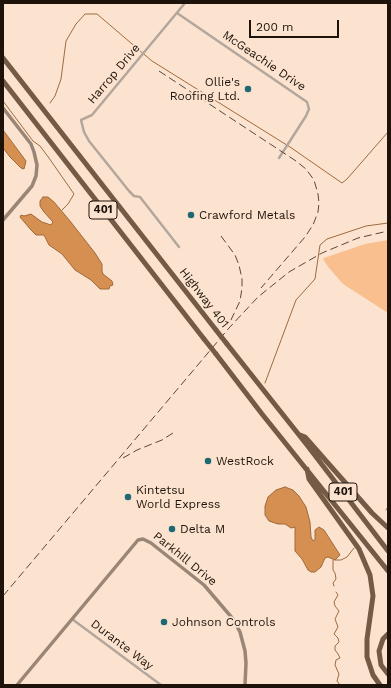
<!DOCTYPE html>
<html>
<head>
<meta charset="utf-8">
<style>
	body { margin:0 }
	#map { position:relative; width:391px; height:688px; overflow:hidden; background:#fce3cf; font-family:"Work Sans",sans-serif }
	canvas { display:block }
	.frame { position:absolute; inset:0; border:4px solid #1d130a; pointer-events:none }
	.scale { position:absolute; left:249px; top:20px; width:90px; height:18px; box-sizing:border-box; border:2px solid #1d130a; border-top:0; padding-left:5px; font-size:12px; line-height:14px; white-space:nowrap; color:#1d130a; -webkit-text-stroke:3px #fce3cf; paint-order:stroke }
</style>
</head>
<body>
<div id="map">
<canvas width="391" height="688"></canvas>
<div class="frame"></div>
<div class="scale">200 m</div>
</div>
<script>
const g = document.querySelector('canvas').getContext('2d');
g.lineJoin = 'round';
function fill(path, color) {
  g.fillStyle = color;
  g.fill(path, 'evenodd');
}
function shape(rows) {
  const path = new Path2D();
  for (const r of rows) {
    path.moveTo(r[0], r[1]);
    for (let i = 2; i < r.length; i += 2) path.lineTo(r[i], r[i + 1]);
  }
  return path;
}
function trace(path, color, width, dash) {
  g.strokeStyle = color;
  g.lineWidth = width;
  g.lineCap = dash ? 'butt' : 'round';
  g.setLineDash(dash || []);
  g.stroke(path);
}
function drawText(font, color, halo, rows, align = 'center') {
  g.font = font + ' "Work Sans",sans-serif';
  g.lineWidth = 3.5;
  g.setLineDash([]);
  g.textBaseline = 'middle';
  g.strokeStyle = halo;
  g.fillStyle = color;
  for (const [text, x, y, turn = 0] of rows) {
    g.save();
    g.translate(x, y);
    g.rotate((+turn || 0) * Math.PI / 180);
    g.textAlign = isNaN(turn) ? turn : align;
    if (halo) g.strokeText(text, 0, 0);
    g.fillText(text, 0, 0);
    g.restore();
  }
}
fill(shape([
	[388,240,388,313,343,284,329,268,323,259,324,258,365,244]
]), '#f9bf8e');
const water = shape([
	[3,130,26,161,24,169,21,168,10,157,3,148,3,130],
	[43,197,48,197,54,202,70,221,95,253,102,264,102,271,103,274,112,281,113,285,110,286,109,289,100,289,91,280,75,270,62,254,49,245,44,235,36,235,31,230,20,217,21,215,24,216,31,214,42,222,51,225,53,222,44,212,40,206,40,201,43,197],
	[285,487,293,490,299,496,306,507,310,522,311,537,313,541,315,540,315,530,319,527,324,530,340,555,335,560,328,557,325,558,321,567,315,572,311,572,308,570,302,559,295,551,295,527,291,528,285,524,278,524,269,521,265,515,265,506,268,497,276,490,285,487]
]);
fill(water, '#d58f51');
trace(water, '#9e6a3c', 1);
trace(shape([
	[3,101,33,141,40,146,49,158,74,194,68,204,62,210],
	[50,103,55,96,61,79,66,41,76,24,85,14,97,14,152,61,290,147,342,183,347,179,388,132],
	[265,383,296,300,315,279,320,245,327,239,366,226,388,223],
	[386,510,388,507],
	[333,560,333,570,335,573,336,579,333,583,334,586],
	[335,560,341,560,347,557,354,548],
	[336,592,338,595,334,602,335,606,339,611,335,619,338,627,334,634,338,638,339,642,335,646,335,650,338,654,340,658,336,660,335,665,339,674,337,681,340,685]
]), '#9e6a3c', 1);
trace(shape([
	[177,13,307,102,309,109,306,116,279,158],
	[179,247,140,197,134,196,129,191,89,141,84,132,81,120,92,115,185,3],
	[72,619,161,685]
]), '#b3a69c', 2.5);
trace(shape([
	[3,108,31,144,34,152,37,165,36,176,32,186,3,220],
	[17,685,138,540,143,539,151,543,204,585,233,619,240,632,245,651,246,663,245,685]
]), '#998676', 3.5);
trace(shape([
	[3,58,216,330],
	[3,81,204,339],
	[227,344,307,445,388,551],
	[216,354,262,414,388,571],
	[300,435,305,437,372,513,388,528],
	[307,469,309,479,359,549,370,575,373,596,367,639,367,657,373,675,380,685],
	[388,634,383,639,379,651,381,665,388,674]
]), '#755b45', 5);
trace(shape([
	[159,71,296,161,306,169,314,180,318,194,319,203,318,212,313,225,305,237,261,288],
	[221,236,235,255,239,265,242,279,242,288,240,301,230,322],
	[123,458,137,450,162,440,173,433],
	[3,596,229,328,258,297,289,272,322,253,358,238,388,231]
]), '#56483c', 1, [8, 4]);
trace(shape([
	[216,330,227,344],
	[204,339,216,354]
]), '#755b45', 5);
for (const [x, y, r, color] of [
	[248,89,4,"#1e6774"],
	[191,215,4,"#1e6774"],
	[208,461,4,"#1e6774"],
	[128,497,4,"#1e6774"],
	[172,529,4,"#1e6774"],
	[164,622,4,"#1e6774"]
]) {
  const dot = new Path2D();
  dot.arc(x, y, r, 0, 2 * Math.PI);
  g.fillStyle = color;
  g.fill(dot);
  trace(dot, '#fce3cf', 1.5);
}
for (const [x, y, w] of [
	[103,210,28],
	[343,492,28]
]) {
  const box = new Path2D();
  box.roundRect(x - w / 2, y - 9, w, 18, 3);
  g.fillStyle = '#fce3cf';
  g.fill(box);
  trace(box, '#1d130a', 1);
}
drawText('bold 11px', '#1d130a', null, [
	["401",103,210],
	["401",343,492]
]);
drawText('12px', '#1d130a', '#fce3cf', [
	["McGeachie Drive",264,61,34],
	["Harrop Drive",114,74,-50],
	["Highway 401",204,298,52],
	["Parkhill Drive",185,559,39],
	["Durante Way",122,645,37]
]);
drawText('12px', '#1d130a', '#fce3cf', [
	["Ollie's",240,82,"right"],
	["Roofing Ltd.",240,96,"right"],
	["Crawford Metals",199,215],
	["WestRock",216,461],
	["Kintetsu",136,490],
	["World Express",136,504],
	["Delta M",180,529],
	["Johnson Controls",172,622]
], 'left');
</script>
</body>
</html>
